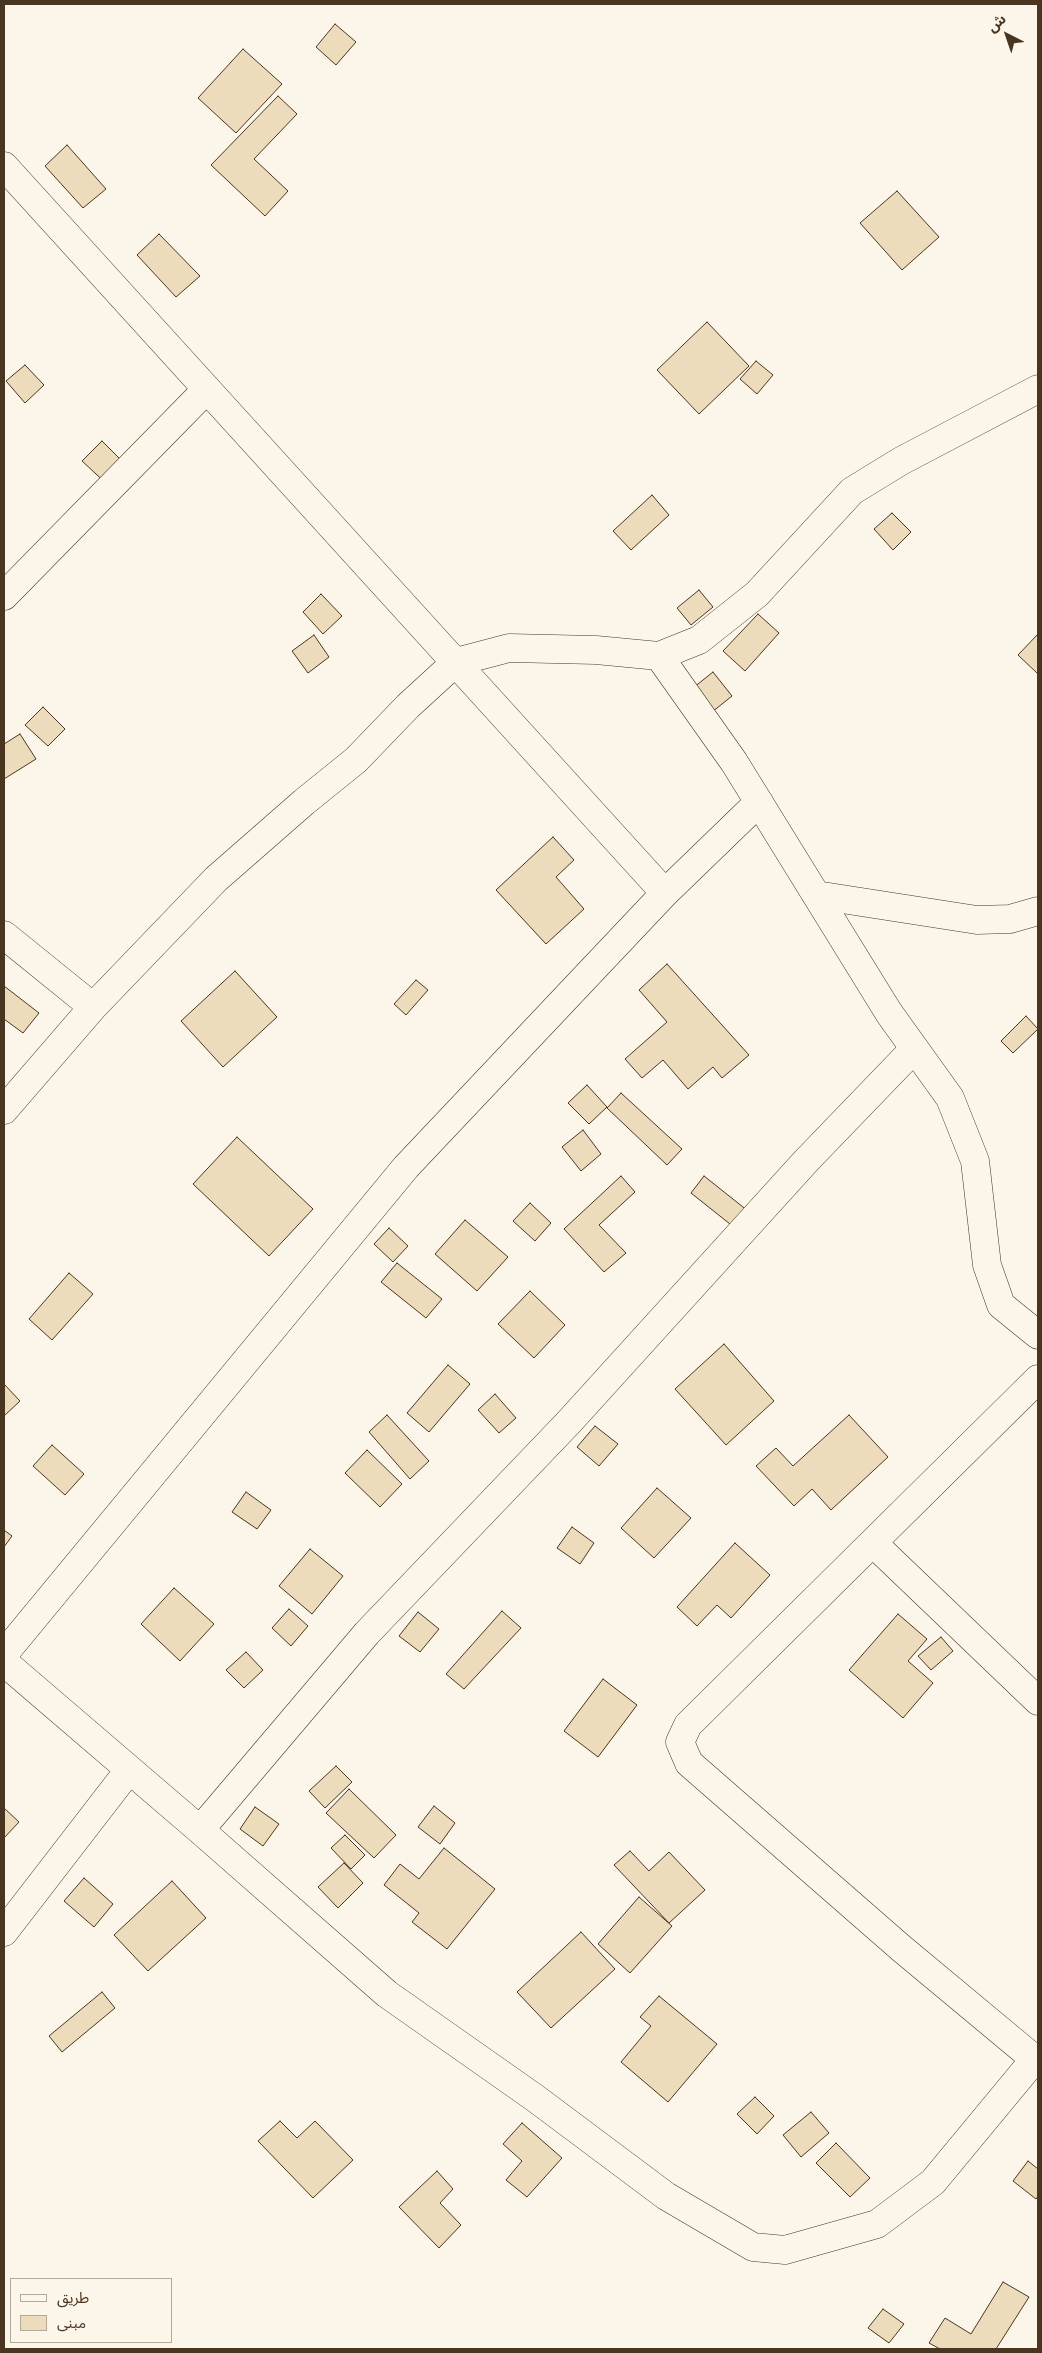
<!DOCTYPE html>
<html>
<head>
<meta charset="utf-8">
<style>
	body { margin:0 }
	#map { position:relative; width:1042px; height:2353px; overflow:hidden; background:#fbf6e9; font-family:"Sofia Sans Condensed","Noto Sans Arabic",sans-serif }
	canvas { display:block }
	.frame { position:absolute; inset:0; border:5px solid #4a3520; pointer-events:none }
	.legend { position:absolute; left:10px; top:2278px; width:162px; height:65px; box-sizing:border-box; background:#fbf6e9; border:1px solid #b4a999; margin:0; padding:6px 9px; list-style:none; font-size:15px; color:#4a3520 }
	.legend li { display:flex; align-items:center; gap:10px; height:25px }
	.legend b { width:25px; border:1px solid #b4a999 }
	.north { position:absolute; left:982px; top:10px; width:50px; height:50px; -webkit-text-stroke:4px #fbf6e9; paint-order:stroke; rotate:319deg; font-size:14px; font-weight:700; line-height:20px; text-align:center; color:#4a3520 }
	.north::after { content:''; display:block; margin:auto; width:18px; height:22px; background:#4a3520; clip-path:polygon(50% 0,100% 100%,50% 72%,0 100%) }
</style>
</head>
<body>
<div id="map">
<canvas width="1042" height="2353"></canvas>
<div class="frame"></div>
<ul class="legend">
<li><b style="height:6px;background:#fbf6e9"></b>طريق</li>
<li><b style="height:14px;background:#ecdcbc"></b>مبنى</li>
</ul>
<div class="north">ش</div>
</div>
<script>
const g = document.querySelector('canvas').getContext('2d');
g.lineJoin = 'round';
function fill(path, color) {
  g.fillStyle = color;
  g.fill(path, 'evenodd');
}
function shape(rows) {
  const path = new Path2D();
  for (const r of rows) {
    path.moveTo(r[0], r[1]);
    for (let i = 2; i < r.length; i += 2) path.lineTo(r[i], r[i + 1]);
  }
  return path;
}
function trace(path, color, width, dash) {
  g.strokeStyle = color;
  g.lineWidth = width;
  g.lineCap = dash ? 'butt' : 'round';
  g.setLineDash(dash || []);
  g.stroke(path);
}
const building = shape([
	[335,24,356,42,336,65,316,47,335,24],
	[243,49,282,84,236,133,198,98,243,49],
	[278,96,297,114,254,159,288,191,265,216,211,165,278,96],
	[67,145,106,189,83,208,45,166,67,145],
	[897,191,939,237,902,270,860,223,897,191],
	[159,234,200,276,176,297,137,255,159,234],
	[707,322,749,366,699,414,657,370,707,322],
	[756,361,773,375,757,394,740,379,756,361],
	[25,365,44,385,25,403,6,381,25,365],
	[102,441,129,468,110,487,82,461,102,441],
	[652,495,669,515,631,550,613,531,652,495],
	[892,513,911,532,893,550,874,529,892,513],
	[699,590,713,607,691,625,677,608,699,590],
	[321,594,342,616,323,634,303,612,321,594],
	[758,614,779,633,745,671,723,651,758,614],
	[1038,634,1038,674,1018,655,1038,634],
	[314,635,329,657,308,673,292,651,314,635],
	[713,672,732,696,712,712,693,688,713,672],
	[43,707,65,729,48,746,25,725,43,707],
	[20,734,36,759,4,779,4,744,20,734],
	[553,837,574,860,556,877,584,909,546,944,496,890,553,837],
	[667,964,749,1055,722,1078,713,1067,688,1089,663,1060,642,1078,625,1059,667,1022,639,990,667,964],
	[235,971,277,1017,223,1067,181,1021,235,971],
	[416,980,428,990,406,1015,394,1004,416,980],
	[4,986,39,1013,23,1033,4,1019,4,986],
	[1026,1016,1038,1029,1013,1053,1001,1041,1026,1016],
	[587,1085,607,1107,589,1124,568,1103,587,1085],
	[621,1093,682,1149,667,1165,607,1108,621,1093],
	[583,1130,601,1154,581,1171,562,1147,583,1130],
	[237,1137,313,1209,269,1256,193,1184,237,1137],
	[621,1176,635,1192,599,1225,626,1253,604,1272,564,1229,621,1176],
	[704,1176,748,1211,735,1228,691,1193,704,1176],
	[530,1203,551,1223,535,1241,513,1221,530,1203],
	[465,1220,508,1257,477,1291,435,1254,465,1220],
	[389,1228,408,1246,393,1262,374,1244,389,1228],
	[397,1263,442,1299,426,1318,381,1282,397,1263],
	[69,1273,93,1294,52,1340,29,1319,69,1273],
	[530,1291,565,1325,534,1358,498,1324,530,1291],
	[724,1344,774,1401,726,1445,675,1389,724,1344],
	[448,1365,470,1384,429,1432,407,1413,448,1365],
	[4,1384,20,1401,4,1416,4,1384],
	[495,1394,516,1418,499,1433,478,1410,495,1394],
	[387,1415,429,1461,410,1479,369,1432,387,1415],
	[849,1415,888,1457,831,1510,812,1489,794,1506,756,1466,776,1448,793,1466,849,1415],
	[595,1426,618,1444,599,1466,577,1447,595,1426],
	[52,1445,84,1474,65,1495,33,1466,52,1445],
	[367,1450,402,1484,380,1507,345,1473,367,1450],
	[657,1488,691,1518,654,1558,621,1528,657,1488],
	[246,1492,271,1510,257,1529,232,1512,246,1492],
	[572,1527,594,1543,580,1564,557,1548,572,1527],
	[4,1530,12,1536,4,1547,4,1530],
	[735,1543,770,1575,731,1618,717,1605,697,1626,677,1607,735,1543],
	[310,1549,343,1576,312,1614,279,1586,310,1549],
	[174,1588,214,1624,180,1661,141,1624,174,1588],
	[289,1609,308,1626,291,1646,272,1628,289,1609],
	[502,1611,521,1628,464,1689,446,1674,502,1611],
	[418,1612,439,1629,420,1652,399,1636,418,1612],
	[898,1614,927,1639,908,1661,933,1683,903,1718,849,1670,898,1614],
	[941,1637,953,1651,931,1670,918,1656,941,1637],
	[246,1652,263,1670,244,1688,226,1670,246,1652],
	[603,1679,637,1705,598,1757,564,1731,603,1679],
	[336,1766,352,1782,325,1808,309,1791,336,1766],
	[349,1789,396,1835,374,1858,326,1813,349,1789],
	[434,1806,455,1823,440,1844,418,1827,434,1806],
	[255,1807,279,1824,263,1846,240,1829,255,1807],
	[4,1808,19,1822,4,1838,4,1808],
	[345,1835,365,1855,351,1869,331,1848,345,1835],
	[444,1848,495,1889,447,1949,412,1922,419,1913,384,1885,400,1864,419,1879,444,1848],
	[630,1851,649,1871,669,1852,705,1890,669,1923,614,1865,630,1851],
	[344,1863,363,1883,338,1908,318,1887,344,1863],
	[84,1878,113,1904,94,1927,64,1901,84,1878],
	[172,1881,206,1918,148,1971,114,1935,172,1881],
	[639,1897,672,1926,630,1973,598,1944,639,1897],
	[581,1932,615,1969,551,2028,517,1992,581,1932],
	[102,1992,115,2008,62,2052,49,2036,102,1992],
	[659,1996,717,2044,668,2102,621,2062,651,2026,640,2017,659,1996],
	[755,2097,774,2116,757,2134,737,2114,755,2097],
	[811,2112,829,2133,801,2157,783,2135,811,2112],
	[280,2121,297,2138,315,2121,353,2160,313,2198,258,2141,280,2121],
	[522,2123,562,2158,527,2197,506,2180,522,2161,503,2144,522,2123],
	[836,2143,870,2178,850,2197,816,2163,836,2143],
	[1028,2161,1038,2169,1038,2196,1036,2199,1013,2181,1028,2161],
	[437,2171,453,2189,440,2203,461,2225,439,2248,399,2207,437,2171],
	[1003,2282,1029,2297,996,2349,940,2349,929,2343,945,2318,971,2334,1003,2282],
	[883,2309,904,2324,889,2343,868,2328,883,2309]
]);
fill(building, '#ecdcbc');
trace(building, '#4a3520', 1);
const minor = shape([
	[4,166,665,893],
	[4,596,207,389],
	[659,656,734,762,889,1013,950,1098,975,1161,987,1265,1001,1305,1038,1335],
	[816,895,977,920,1010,919,1038,911],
	[4,935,93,1007],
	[4,1110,93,1007,216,879,304,802,356,760,408,706,456,662,509,648,596,650,659,656,699,640,757,594,852,491,901,461,1038,389],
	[1038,1379,688,1725,680,1742,689,1763,901,1948,1038,2062],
	[873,1543,1038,1701],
	[4,1654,406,1167,665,893,759,802],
	[4,1662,200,1830,387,1994,535,2098,666,2196,753,2247,785,2250,877,2224,933,2182,1034,2060],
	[200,1830,367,1633,569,1422,806,1161,914,1049],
	[4,1932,129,1770]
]);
trace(minor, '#4a3520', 29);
trace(minor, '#fbf6e9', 28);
</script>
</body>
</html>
